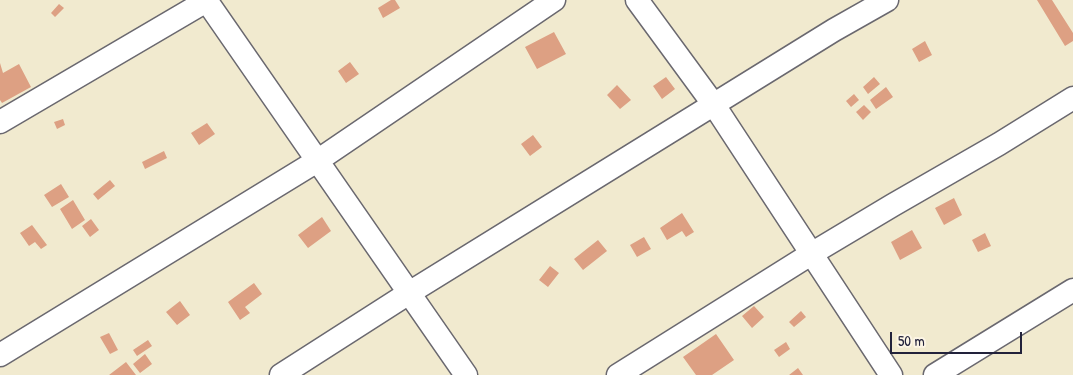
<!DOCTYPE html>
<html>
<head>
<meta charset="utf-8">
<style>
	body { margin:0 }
	#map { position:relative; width:1073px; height:375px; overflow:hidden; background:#f1eacf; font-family:"Patrick Hand",sans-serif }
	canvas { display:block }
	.scale { position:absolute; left:890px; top:332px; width:132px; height:22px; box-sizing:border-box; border:2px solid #22223b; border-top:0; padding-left:6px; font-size:15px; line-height:18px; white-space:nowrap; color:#22223b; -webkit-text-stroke:4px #fcf5e5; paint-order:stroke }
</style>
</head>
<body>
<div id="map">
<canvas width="1073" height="375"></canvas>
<div class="scale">50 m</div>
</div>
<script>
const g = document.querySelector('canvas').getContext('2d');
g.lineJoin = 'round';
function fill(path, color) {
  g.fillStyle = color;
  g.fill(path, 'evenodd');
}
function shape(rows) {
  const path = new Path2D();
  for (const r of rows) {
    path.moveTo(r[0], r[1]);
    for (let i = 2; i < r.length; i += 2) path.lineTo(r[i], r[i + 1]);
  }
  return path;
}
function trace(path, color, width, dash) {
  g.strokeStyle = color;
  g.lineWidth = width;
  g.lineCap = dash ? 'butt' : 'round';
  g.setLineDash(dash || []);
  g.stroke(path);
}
fill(shape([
	[391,0,395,0,400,8,383,18,378,8],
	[1037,0,1052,0,1073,33,1073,41,1065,46],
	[59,4,64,8,55,17,51,13],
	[554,32,566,54,537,69,525,47],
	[925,41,932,55,919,62,912,49],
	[350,62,359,74,346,83,338,71],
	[0,63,3,73,19,64,31,87,2,103,0,100],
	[666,77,675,89,662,99,653,86],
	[874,77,880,84,868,94,863,87],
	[617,85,631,100,620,109,607,95],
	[886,87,893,97,876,109,870,100],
	[854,94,859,100,851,107,846,101],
	[864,105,871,112,863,120,856,112],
	[63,119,65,125,57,129,54,122],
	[207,123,215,134,199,145,191,133],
	[533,135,542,147,530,156,521,144],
	[164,151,167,158,145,169,142,162],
	[110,180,115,186,98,200,93,194],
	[61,184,69,197,52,207,44,195],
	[954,198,962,215,944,225,935,208],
	[73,200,85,220,72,229,60,209],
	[682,213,694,232,686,237,682,231,667,240,660,228],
	[322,217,331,231,308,248,298,235],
	[91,219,99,230,90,237,82,226],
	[32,225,47,245,41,249,35,242,29,246,20,233],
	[912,230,922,248,900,260,891,242],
	[985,233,991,246,978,252,972,240],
	[644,237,651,249,637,257,630,245],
	[598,240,607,251,583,270,574,259],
	[550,266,559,273,548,287,539,280],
	[254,283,262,294,245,307,250,313,240,320,228,302],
	[180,301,190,315,177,325,166,312],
	[754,306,764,317,752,328,742,316],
	[801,311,806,317,794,327,789,322],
	[109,333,118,350,110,354,100,337],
	[716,334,734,360,712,375,696,375,683,357],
	[148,340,152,346,137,356,133,350],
	[786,342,790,349,779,357,774,350],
	[145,354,152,364,140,373,133,364],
	[126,362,136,375,109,375],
	[798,368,803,375,789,375]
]), '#dda083');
const minor = shape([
	[206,0,466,375],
	[637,0,714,105,891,375],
	[0,122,208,0],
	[0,355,317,161,554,0],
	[281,375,409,293,834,30,887,0],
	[618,375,811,254,893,205,999,144,1073,98],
	[935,375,1073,290]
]);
trace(minor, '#6a686f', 25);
trace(minor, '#fff', 22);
</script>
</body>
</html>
